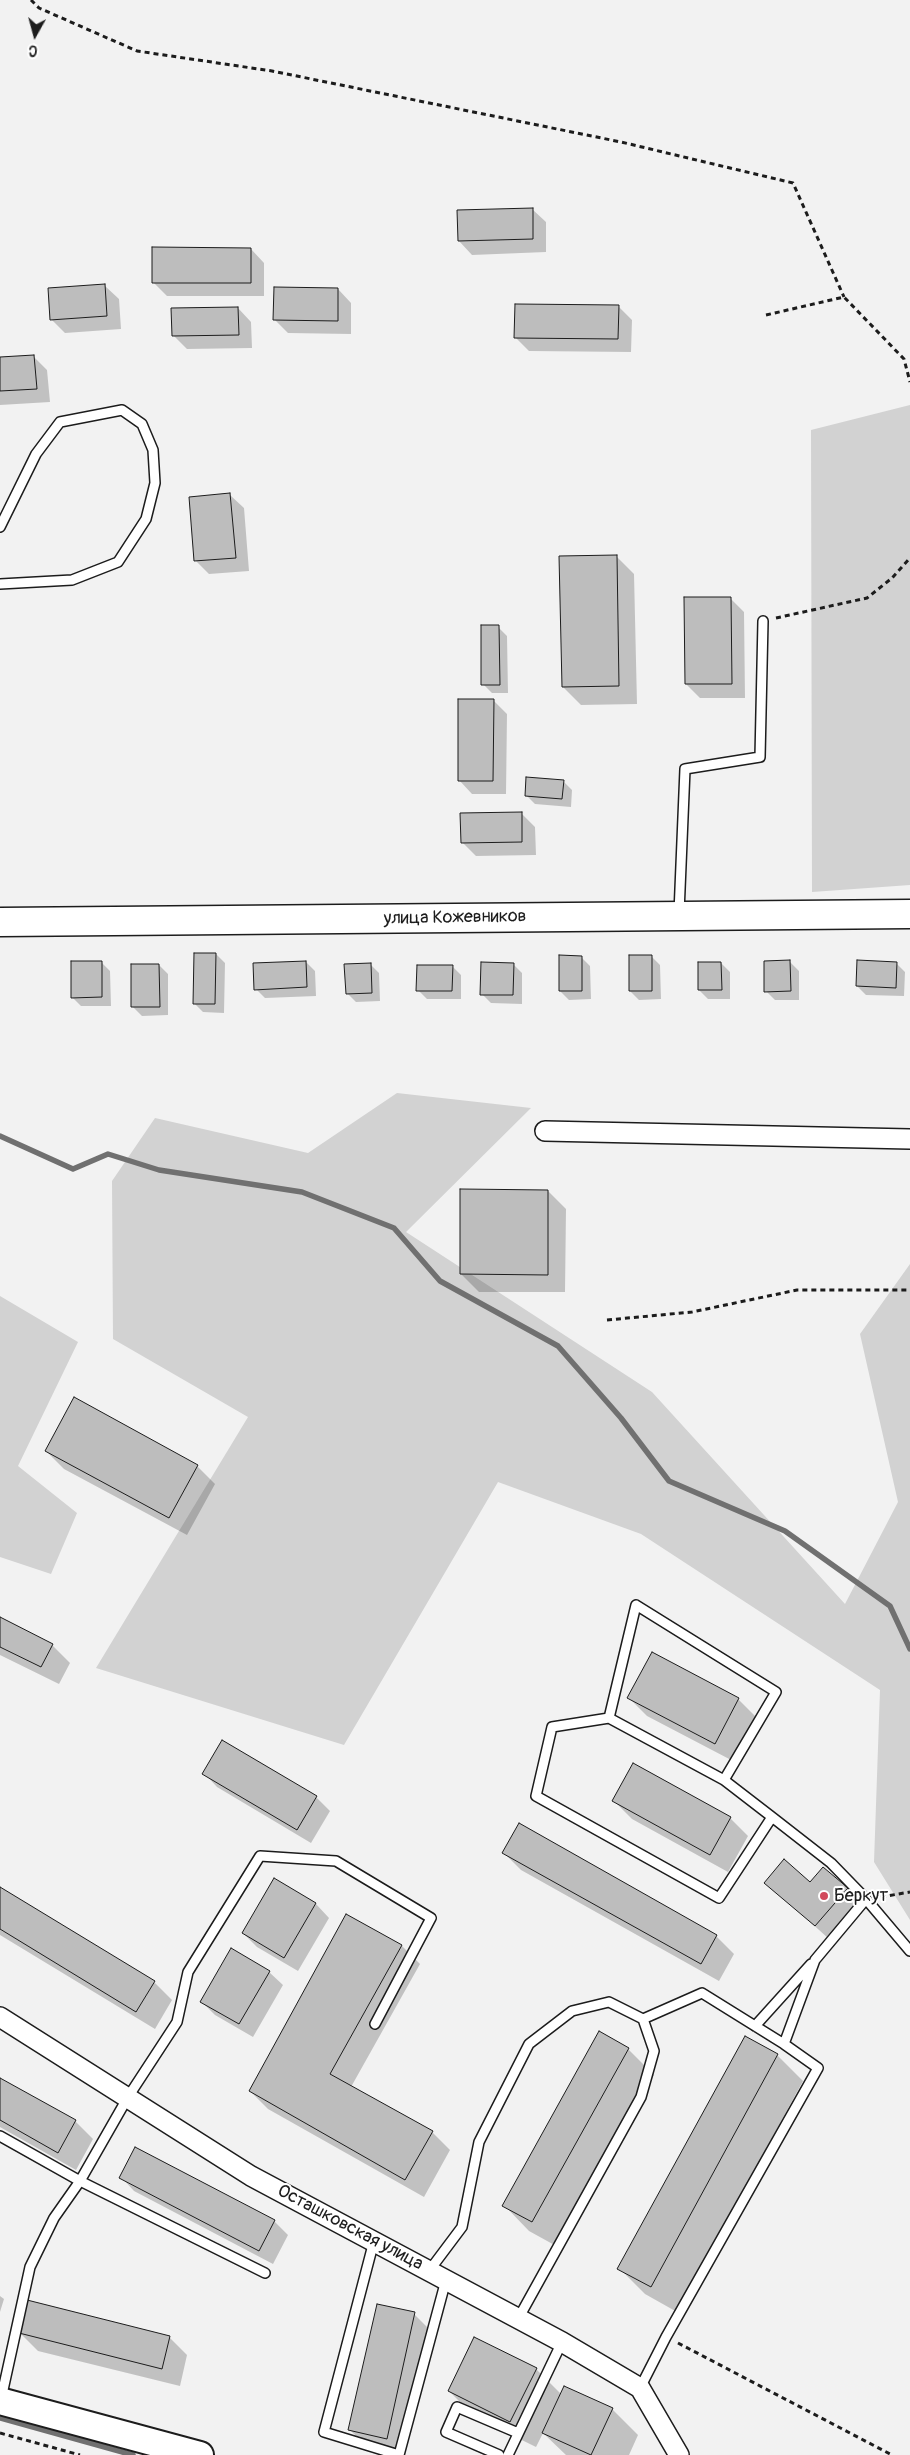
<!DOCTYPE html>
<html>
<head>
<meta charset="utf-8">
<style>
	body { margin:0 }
	#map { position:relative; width:910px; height:2455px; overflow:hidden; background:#f2f2f2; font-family:Pangolin,sans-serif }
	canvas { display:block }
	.north { position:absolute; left:10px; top:10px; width:50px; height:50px; -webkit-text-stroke:4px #fff; paint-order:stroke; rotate:187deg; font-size:14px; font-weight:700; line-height:20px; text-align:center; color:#1c1c1c }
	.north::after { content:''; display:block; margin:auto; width:18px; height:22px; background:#1c1c1c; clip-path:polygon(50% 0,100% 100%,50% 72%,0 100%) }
</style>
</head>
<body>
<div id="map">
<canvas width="910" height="2455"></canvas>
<div class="north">С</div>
</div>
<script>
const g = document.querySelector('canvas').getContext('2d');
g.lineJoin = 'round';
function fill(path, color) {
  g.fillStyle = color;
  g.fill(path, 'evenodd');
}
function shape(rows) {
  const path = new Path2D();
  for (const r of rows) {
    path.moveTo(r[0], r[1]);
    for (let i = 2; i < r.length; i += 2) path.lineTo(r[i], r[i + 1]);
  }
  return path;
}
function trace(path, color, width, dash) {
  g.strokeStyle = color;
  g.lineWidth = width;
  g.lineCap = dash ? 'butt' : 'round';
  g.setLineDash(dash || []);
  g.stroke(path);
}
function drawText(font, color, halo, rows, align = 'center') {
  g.font = font + ' Pangolin,sans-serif';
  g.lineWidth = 4;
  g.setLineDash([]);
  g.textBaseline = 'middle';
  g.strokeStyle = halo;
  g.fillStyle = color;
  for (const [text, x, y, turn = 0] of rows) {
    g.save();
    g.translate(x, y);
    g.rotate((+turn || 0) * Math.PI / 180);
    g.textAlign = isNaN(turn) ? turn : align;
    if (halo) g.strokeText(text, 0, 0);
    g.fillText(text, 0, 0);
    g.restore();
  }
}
fill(shape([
	[910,405,910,885,812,892,811,430],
	[397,1093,531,1108,406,1232,652,1392,845,1604,898,1502,860,1334,910,1264,910,1920,874,1862,880,1690,641,1534,498,1482,344,1745,96,1668,248,1417,113,1339,112,1181,155,1118,308,1153],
	[0,1296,78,1342,18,1466,77,1513,51,1574,0,1557]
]), '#d2d2d2');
fill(shape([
	[532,209,546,222,546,252,472,255,459,241],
	[251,249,264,263,264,296,167,296,153,282],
	[105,286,119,299,121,329,65,333,51,319],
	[338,289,351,303,351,334,288,333,275,320],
	[618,306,632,320,631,352,529,351,516,338],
	[238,308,251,322,252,348,187,349,173,335],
	[33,356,47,370,50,402,0,405,0,358],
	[230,495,244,508,249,571,209,574,196,561],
	[616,556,634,574,637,704,581,705,563,687],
	[730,598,744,612,745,698,700,698,686,684],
	[498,627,507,636,508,693,492,693,483,684],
	[493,700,507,714,506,794,472,794,459,780],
	[563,781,572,790,571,807,535,804,526,795],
	[521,813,535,827,536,855,476,856,462,842],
	[216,954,225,963,224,1013,203,1012,194,1003],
	[651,956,660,965,661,999,639,1000,630,991],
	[581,957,590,966,591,999,569,1000,560,991],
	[101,962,110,971,111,1006,81,1006,72,997],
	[306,962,315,971,316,996,265,998,256,989],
	[790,962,799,971,799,1000,775,1000,766,991],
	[721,963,730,972,730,999,708,999,699,990],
	[896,963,905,972,904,996,866,995,857,986],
	[370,964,379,973,380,1001,356,1002,347,993],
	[513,964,522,973,522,1004,491,1003,482,994],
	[159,965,168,974,168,1015,142,1016,133,1007],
	[452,966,461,975,461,999,427,999,418,990],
	[548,1191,566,1209,565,1292,479,1292,461,1274],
	[46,1451,197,1466,215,1484,187,1535,64,1469],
	[0,1619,52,1645,70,1663,59,1684,0,1655],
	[629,1698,738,1699,756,1717,733,1761,647,1716],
	[204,1773,316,1797,330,1811,311,1843,217,1787],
	[614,1801,730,1818,748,1836,728,1872,632,1819],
	[519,1825,716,1936,734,1954,719,1981,521,1870,503,1852],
	[275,1880,316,1904,329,1918,298,1971,257,1947,243,1933],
	[766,1882,810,1883,847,1889,861,1902,829,1939],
	[0,1889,154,1982,172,2000,155,2029,0,1935],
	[347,1915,402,1946,420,1964,351,2087,432,2132,450,2150,424,2197,268,2109,250,2091],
	[269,1972,283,1985,253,2037,215,2015,202,2002],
	[745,2038,777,2055,803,2081,677,2312,645,2294,619,2268],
	[628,2049,654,2075,558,2247,529,2231,504,2205],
	[0,2079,75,2121,93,2139,76,2170,0,2127],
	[136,2149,274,2221,288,2235,273,2264,134,2191,121,2177],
	[0,2296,4,2299,0,2312],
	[414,2314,432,2332,405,2455,399,2455,368,2448,350,2430],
	[20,2333,169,2337,187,2355,180,2386,38,2351],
	[536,2369,561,2394,612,2409,638,2435,629,2455,566,2455,543,2433,536,2447,475,2417,449,2391]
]), '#0003');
trace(shape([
	[0,1136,73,1169,108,1154,159,1170,302,1192,394,1228,440,1281,558,1346,621,1418,669,1481,785,1531,890,1606,910,1649],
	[0,2418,133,2455]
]), '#707070', 5.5);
const building = shape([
	[533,208,533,239,458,241,457,210,533,208],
	[152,247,251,248,251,283,152,283,152,247],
	[105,284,107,316,50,320,48,288,105,284],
	[274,287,338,288,338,321,273,320,274,287],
	[515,304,619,305,618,339,514,338,515,304],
	[238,307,239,335,172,336,171,308,238,307],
	[34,355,37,389,0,391,0,357,34,355],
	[230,493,236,558,194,561,189,497,230,493],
	[617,555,619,686,562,687,559,556,617,555],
	[684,597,731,597,732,684,685,684,684,597],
	[481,625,499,625,500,685,481,685,481,625],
	[458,699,494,699,493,781,458,781,458,699],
	[526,777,564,780,562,799,525,796,526,777],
	[522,812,522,842,461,843,460,813,522,812],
	[194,953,216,953,215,1004,193,1004,194,953],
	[559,955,582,956,582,991,559,991,559,955],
	[629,955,652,955,652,991,629,991,629,955],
	[790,960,791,991,764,992,764,961,790,960],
	[857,960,897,962,896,988,856,986,857,960],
	[71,961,102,961,102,997,71,998,71,961],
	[306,961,307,987,254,990,253,963,306,961],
	[481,962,514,963,513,995,480,995,481,962],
	[698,962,721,962,722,990,698,990,698,962],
	[371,963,372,993,346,994,344,964,371,963],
	[131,964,159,964,160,1007,131,1007,131,964],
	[417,965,453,965,452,991,416,991,417,965],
	[460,1189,548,1190,548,1275,460,1274,460,1189],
	[74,1397,198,1465,169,1518,45,1451,74,1397],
	[0,1617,53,1644,41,1667,0,1647,0,1617],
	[652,1652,739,1698,715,1744,627,1698,652,1652],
	[222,1740,317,1796,297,1830,202,1774,222,1740],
	[633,1763,731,1817,710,1855,612,1801,633,1763],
	[519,1823,717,1935,701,1964,502,1853,519,1823],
	[784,1859,810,1882,823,1867,848,1888,815,1926,764,1883,784,1859],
	[274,1878,316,1903,284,1958,242,1933,274,1878],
	[0,1887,155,1981,136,2012,0,1929,0,1887],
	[346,1914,402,1945,330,2074,433,2131,405,2180,249,2091,346,1914],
	[231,1948,270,1971,239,2024,200,2002,231,1948],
	[599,2031,629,2048,532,2222,502,2206,599,2031],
	[745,2036,778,2054,651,2287,617,2269,745,2036],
	[0,2078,76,2120,58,2153,0,2120,0,2078],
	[135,2147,275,2220,259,2251,119,2178,135,2147],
	[27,2300,170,2336,162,2369,19,2333,27,2300],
	[377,2304,415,2312,387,2439,348,2430,377,2304],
	[474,2337,537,2368,510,2422,448,2391,474,2337],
	[564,2386,613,2408,591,2455,542,2433,564,2386]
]);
fill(building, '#bdbdbd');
trace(building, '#1c1c1c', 1);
const lane = shape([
	[0,527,36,454,60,422,122,410,142,424,153,450,155,483,146,519,118,562,72,580,0,584],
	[679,913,685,769,760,757,763,621],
	[609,1718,636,1605,776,1692,724,1780],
	[772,1817,719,1898,536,1796,552,1727,609,1718,724,1780,772,1817,831,1863,866,1899,910,1951],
	[643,2019,702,1993,784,2044],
	[755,2026,811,1964],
	[0,2136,80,2181,265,2273],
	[374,2241,324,2432,399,2455,446,2280],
	[429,2271,462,2227,479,2142,529,2044,572,2011,609,2002,643,2019,654,2051,641,2097,518,2319],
	[640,2388,666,2337,818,2068,784,2044,815,1960,866,1899],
	[1,2399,30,2267,54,2218,80,2181,128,2097,177,2022,188,1972,260,1856,336,1861,431,1918,375,2024],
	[499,2455,446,2432,457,2407,518,2433],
	[508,2455,562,2342]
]);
const street = shape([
	[545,1131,910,1139],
	[0,2017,251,2176,562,2342,640,2388,679,2455]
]);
const secondary = shape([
	[0,2401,200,2455]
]);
const primary = shape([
	[0,922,910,914]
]);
trace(lane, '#1c1c1c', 12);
trace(street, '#1c1c1c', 22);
trace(secondary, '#1c1c1c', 30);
trace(primary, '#1c1c1c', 31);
trace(shape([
	[31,0,39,8,137,51,272,71,621,142,793,183,844,297],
	[766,315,844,297,904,359,910,382],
	[776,618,867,598,892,578,910,558],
	[607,1320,692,1312,797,1290,910,1290],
	[881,1897,910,1892],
	[678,2343,892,2455],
	[0,2433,80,2455]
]), '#1c1c1c', 3, [5, 4]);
trace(lane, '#fff', 9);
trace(street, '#fff', 19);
trace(secondary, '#fff', 26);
trace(primary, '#fff', 28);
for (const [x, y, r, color] of [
	[824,1896,5,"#d1495b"]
]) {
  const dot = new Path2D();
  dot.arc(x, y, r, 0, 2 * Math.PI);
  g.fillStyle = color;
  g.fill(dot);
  trace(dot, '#fff', 2);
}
drawText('18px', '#1c1c1c', '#fff', [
	["улица Кожевников",455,918,-1],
	["Осташковская улица",350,2228,28]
]);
drawText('18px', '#1c1c1c', '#fff', [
	["Беркут",834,1896]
], 'left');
</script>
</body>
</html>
